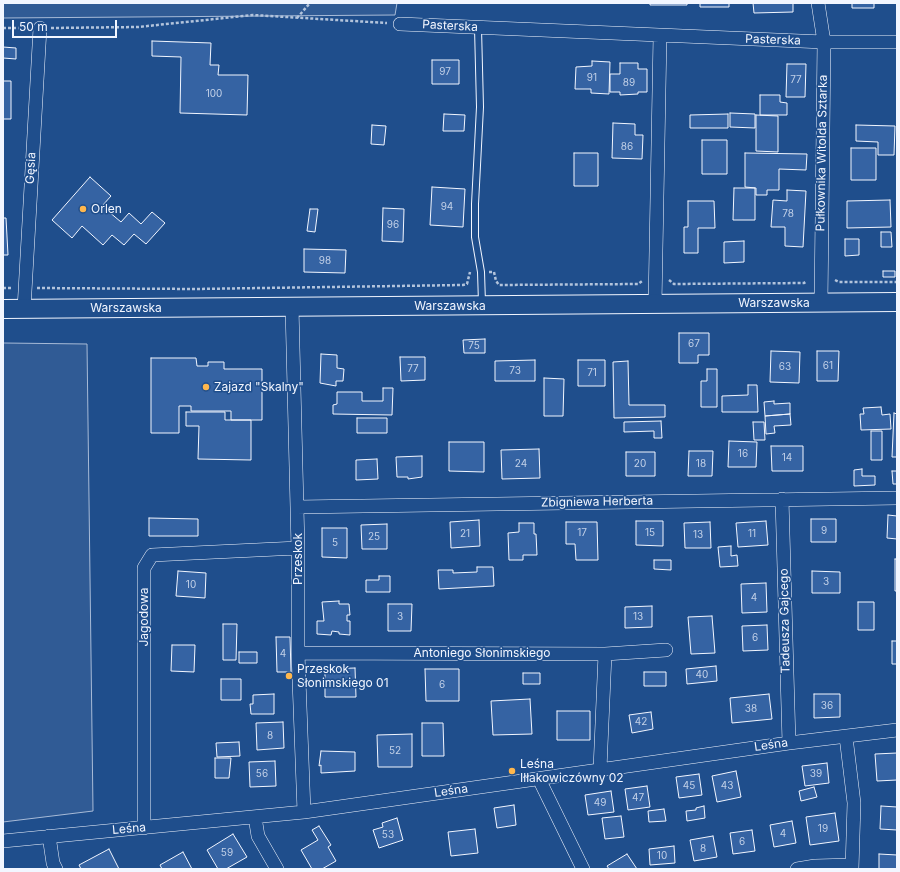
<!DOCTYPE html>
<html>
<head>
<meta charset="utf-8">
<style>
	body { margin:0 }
	#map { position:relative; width:900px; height:872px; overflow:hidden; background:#1f4e8c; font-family:Inter,sans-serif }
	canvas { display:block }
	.frame { position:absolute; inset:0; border:4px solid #f2f6ff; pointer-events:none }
	.scale { position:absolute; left:12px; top:20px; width:105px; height:18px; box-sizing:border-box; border:2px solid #f2f6ff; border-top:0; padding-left:5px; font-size:12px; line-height:14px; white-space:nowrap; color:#f2f6ff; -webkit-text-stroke:3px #1f4e8c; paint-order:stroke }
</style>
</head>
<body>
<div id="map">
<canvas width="900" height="872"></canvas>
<div class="frame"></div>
<div class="scale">50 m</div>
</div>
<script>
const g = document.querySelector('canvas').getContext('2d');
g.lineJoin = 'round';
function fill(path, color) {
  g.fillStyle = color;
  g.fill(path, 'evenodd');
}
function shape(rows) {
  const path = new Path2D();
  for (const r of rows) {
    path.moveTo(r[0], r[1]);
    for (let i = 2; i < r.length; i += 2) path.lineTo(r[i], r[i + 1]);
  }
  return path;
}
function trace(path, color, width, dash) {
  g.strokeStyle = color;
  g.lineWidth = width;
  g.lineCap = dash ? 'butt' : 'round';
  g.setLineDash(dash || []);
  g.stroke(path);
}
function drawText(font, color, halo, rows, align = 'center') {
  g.font = font + ' Inter,sans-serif';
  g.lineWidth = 3;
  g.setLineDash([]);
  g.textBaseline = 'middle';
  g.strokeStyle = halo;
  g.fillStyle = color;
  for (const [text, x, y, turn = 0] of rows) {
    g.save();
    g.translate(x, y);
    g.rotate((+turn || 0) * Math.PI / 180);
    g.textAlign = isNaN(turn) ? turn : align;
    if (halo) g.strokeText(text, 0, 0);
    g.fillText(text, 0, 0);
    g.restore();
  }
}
const built = shape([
	[3,3,397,3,395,15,3,18,3,3],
	[3,343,87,344,93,811,3,822,3,343]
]);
fill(built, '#305b95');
trace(built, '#a8bbd7', 1);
const building = shape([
	[650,3,687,3,687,5,650,5,650,3],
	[700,3,729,3,729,7,700,7,700,3],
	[753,3,793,3,793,12,754,13,753,3],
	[852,3,874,3,874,8,852,8,852,3],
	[152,41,211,43,210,65,219,65,218,75,248,75,247,115,180,113,181,57,152,56,152,41],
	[3,47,16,48,16,59,3,58,3,47],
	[432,60,459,60,459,84,432,84,432,60],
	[592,61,610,62,609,94,591,93,591,89,575,89,576,67,592,66,592,61],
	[620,63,638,63,638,69,647,69,647,92,638,92,638,94,620,95,620,92,610,92,610,74,620,74,620,63],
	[787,64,806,64,805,97,786,97,787,64],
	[3,81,11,81,11,119,3,119,3,81],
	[760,95,780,95,780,102,787,103,787,115,760,115,760,95],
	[730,113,755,114,755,128,730,127,730,113],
	[444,114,465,115,464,131,443,131,444,114],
	[728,114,728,128,690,128,690,115,728,114],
	[756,115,778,116,778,152,756,151,756,115],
	[613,123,635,124,635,135,643,135,642,159,612,158,613,123],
	[372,125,386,126,384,145,371,144,372,125],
	[856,125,895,126,894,155,878,155,878,142,856,141,856,125],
	[702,140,727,140,727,174,702,174,702,140],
	[851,148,876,148,876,180,851,180,851,148],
	[574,153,598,153,598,186,574,186,574,153],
	[745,153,807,154,806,170,779,169,779,190,767,190,767,195,756,195,756,188,745,187,745,153],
	[90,177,111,196,102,206,121,222,129,213,141,224,152,212,165,223,146,244,134,234,124,245,112,235,103,245,82,226,72,238,52,220,90,177],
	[432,187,465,189,463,227,430,225,432,187],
	[734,188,755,188,755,220,733,220,734,188],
	[787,190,806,191,803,247,785,246,785,227,771,227,773,200,787,201,787,190],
	[890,200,891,227,847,228,847,201,890,200],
	[688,201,714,201,715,228,698,228,698,253,684,253,684,227,688,227,688,201],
	[383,208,404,209,403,242,382,241,383,208],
	[310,209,318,209,315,232,307,231,310,209],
	[3,218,6,218,8,255,3,255,3,218],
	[881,232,891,232,892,247,881,247,881,232],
	[845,239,859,239,859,255,845,256,845,239],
	[744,241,744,262,724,263,724,242,744,241],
	[304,249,346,250,345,273,304,272,304,249],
	[883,271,895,271,895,277,883,277,883,271],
	[679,333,709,333,709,355,698,355,698,363,679,363,679,333],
	[485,339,485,353,464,353,463,340,485,339],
	[771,351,800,352,799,383,770,382,771,351],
	[817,351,839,351,838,381,817,381,817,351],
	[321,354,337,355,337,368,344,369,343,381,336,381,336,386,320,383,321,354],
	[400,357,425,357,425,380,401,381,400,357],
	[151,358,196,358,197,366,208,366,208,362,224,362,224,369,262,369,262,420,231,420,231,411,191,411,191,406,179,406,179,433,151,433,151,358],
	[535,360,535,381,495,381,495,361,535,360],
	[578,360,605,360,605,386,578,386,578,360],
	[628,361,629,405,665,405,665,417,614,418,613,362,628,361],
	[707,369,717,369,717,407,701,407,701,381,707,381,707,369],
	[544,378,564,379,563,416,544,416,544,378],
	[748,385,757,385,758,412,722,412,722,396,748,395,748,385],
	[383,388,393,388,392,415,333,414,333,405,337,404,337,392,362,392,362,401,383,401,383,388],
	[774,401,774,404,790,403,790,414,765,416,764,402,774,401],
	[881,407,882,415,890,414,891,429,861,430,860,414,864,414,863,408,881,407],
	[186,412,225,412,225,420,251,420,251,460,198,459,199,426,186,426,186,412],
	[894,413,897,414,897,457,892,457,894,413],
	[790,414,791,425,774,426,775,433,766,434,765,416,790,414],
	[357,418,387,418,387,433,357,433,357,418],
	[661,421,662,438,654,438,654,431,624,432,624,422,661,421],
	[753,422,764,422,765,440,754,440,753,422],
	[871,431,882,431,882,460,871,460,871,431],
	[729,441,757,442,756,467,728,467,729,441],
	[449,442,484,442,484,472,449,471,449,442],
	[771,446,803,446,803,471,772,471,771,446],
	[539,449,540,478,502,479,501,450,539,449],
	[689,451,713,451,712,476,688,476,689,451],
	[626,452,655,452,655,476,626,476,626,452],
	[422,456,422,477,408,479,408,477,397,477,396,457,422,456],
	[377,459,378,479,356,480,356,460,377,459],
	[862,469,862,476,875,476,875,485,854,486,854,470,862,469],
	[892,471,897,471,897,484,893,484,892,471],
	[888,515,897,516,897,539,887,538,888,515],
	[149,518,198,519,198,536,149,536,149,518],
	[811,519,836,519,836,542,811,542,811,519],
	[479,520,480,546,451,548,450,522,479,520],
	[636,521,663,521,663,546,636,545,636,521],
	[766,521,768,545,738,547,736,523,766,521],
	[566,522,597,522,598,560,576,560,575,544,566,544,566,522],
	[710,522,711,548,685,548,684,523,710,522],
	[519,523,534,523,534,534,536,534,537,555,523,555,523,560,509,560,508,533,519,532,519,523],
	[387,524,387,549,362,549,361,525,387,524],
	[322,528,347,528,347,558,322,557,322,528],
	[731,546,731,556,737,555,738,566,720,567,718,547,731,546],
	[895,559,897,559,897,591,895,591,895,559],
	[654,560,671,560,671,570,654,569,654,560],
	[477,567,493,567,494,586,439,589,438,570,453,570,453,573,477,572,477,567],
	[178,571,206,573,205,598,176,596,178,571],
	[812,571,840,572,840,593,812,593,812,571],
	[379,576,390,576,390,592,366,592,366,580,379,580,379,576],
	[766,583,767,612,742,613,741,584,766,583],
	[339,601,339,604,349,604,350,615,347,615,347,621,350,621,350,635,339,634,339,632,332,631,331,635,317,634,317,621,324,621,322,602,339,601],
	[858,602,874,602,874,630,858,630,858,602],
	[388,604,412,604,411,631,388,631,388,604],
	[652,606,652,627,625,628,625,607,652,606],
	[712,616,715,653,691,654,688,617,712,616],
	[223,624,237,624,236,660,223,660,223,624],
	[767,625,768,650,743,651,742,626,767,625],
	[276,637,290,637,291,672,277,672,276,637],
	[892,641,897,641,897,664,892,664,892,641],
	[172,645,195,645,194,672,171,671,172,645],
	[239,652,257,652,257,663,239,663,239,652],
	[716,666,717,681,687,684,686,669,716,666],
	[355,668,356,697,325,697,325,669,355,668],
	[425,669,459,669,459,701,426,701,425,669],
	[644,672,666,672,666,686,644,686,644,672],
	[523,673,540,673,540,684,523,684,523,673],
	[221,679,241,679,241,700,221,700,221,679],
	[274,694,274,714,251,714,250,704,253,704,253,695,274,694],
	[769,694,772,719,732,723,730,698,769,694],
	[814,694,840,694,840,717,814,718,814,694],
	[530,699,532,734,493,735,491,701,530,699],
	[557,711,590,711,590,740,557,740,557,711],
	[651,712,653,729,632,733,629,715,651,712],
	[283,722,284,748,257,750,256,723,283,722],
	[422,723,443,723,444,756,422,756,422,723],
	[412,734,412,767,378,767,377,735,412,734],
	[239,742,240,756,217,757,216,743,239,742],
	[321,751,355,752,355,771,321,773,321,765,319,766,321,751],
	[897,753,897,780,877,781,875,754,897,753],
	[215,758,231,758,229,778,215,778,215,758],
	[275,761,276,786,250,787,249,762,275,761],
	[827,763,829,783,805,786,802,766,827,763],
	[736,771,741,797,717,802,712,776,736,771],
	[699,774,702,795,679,798,676,777,699,774],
	[647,786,650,807,628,810,625,789,647,786],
	[814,787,817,797,801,801,799,791,814,787],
	[611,791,614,812,588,815,585,795,611,791],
	[514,805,516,825,497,828,494,808,514,805],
	[704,806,705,818,687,821,686,811,696,810,696,808,704,806],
	[881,806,897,807,897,830,880,829,881,806],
	[664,809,666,821,649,822,648,811,664,809],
	[835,813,839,841,810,845,806,817,835,813],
	[621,816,624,837,605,839,602,818,621,816],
	[397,818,403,840,379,848,373,830,383,827,382,823,397,818],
	[792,821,796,843,774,847,770,825,792,821],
	[319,826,331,845,328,847,336,861,322,869,312,869,301,850,318,840,312,830,319,826],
	[475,829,478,853,451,856,448,832,475,829],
	[752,830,755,851,733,854,730,833,752,830],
	[233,834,247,857,226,869,218,869,207,850,233,834],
	[713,836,717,857,694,861,690,840,713,836],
	[674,846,675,863,650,865,649,849,674,846],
	[109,849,119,869,81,869,79,865,109,849],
	[183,852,192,869,162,869,160,865,183,852],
	[627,854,637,869,609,869,607,866,627,854],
	[879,854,897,855,897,869,879,869,879,854]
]);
fill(building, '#3563a3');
trace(building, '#f2f6ff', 1);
const lane = shape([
	[478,28,480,107,475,204,475,237,481,272,482,303]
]);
const street = shape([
	[818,3,824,42,821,303],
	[400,24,824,42,897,42],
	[655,304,660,36],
	[292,307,298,548,298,653,304,812],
	[24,309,40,28],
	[782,499,789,743],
	[297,507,897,498],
	[298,653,605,654,666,650],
	[846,737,854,803,852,869],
	[600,769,605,654],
	[539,779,583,869],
	[255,817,258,836,277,869],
	[144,828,144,568,152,555,298,548],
	[49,836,53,863,56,869],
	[3,841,304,812,789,743,897,730],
	[797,869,815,866,852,865]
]);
const secondary = shape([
	[3,309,897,302]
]);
trace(lane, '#f2f6ff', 8);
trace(street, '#f2f6ff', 14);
trace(secondary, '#f2f6ff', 20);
trace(shape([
	[297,18,310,3],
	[3,28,28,28],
	[51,28,138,27,253,15,387,23],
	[489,272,494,272,496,281,499,285,638,284,642,281],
	[669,280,674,284,804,283,807,281],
	[835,280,839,282,897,282],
	[3,288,12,288],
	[37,288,195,289,463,285,467,284,470,272]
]), '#b3c4dc', 2.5, [3, 2]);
trace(lane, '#1f4e8c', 6);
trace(street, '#1f4e8c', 13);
trace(secondary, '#1f4e8c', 18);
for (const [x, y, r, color] of [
	[83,209,4,"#ffb74d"],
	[206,387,4,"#ffb74d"],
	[289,676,4,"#ffb74d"],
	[512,771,4,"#ffb74d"]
]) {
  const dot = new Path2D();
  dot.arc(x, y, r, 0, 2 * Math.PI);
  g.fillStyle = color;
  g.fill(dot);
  trace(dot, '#1f4e8c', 1.5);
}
drawText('10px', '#c3d1e8', null, [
	["97",445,72],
	["91",592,78],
	["77",796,80],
	["89",629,83],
	["100",214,94],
	["86",627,147],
	["94",447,207],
	["78",788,214],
	["96",393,225],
	["98",325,261],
	["67",694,344],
	["75",474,346],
	["61",828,366],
	["63",785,367],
	["77",413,369],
	["73",515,371],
	["71",592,373],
	["16",743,454],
	["14",787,458],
	["24",521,464],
	["20",640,464],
	["18",701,464],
	["9",824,531],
	["17",582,533],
	["15",650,533],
	["21",465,534],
	["11",752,534],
	["13",698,535],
	["25",374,537],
	["5",335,543],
	["3",826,582],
	["10",191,585],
	["4",754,598],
	["3",400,617],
	["13",638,617],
	["6",755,638],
	["4",283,654],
	["40",702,675],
	["6",442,685],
	["36",827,706],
	["38",751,709],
	["42",641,722],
	["8",270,736],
	["52",395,751],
	["56",262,774],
	["39",816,774],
	["45",689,786],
	["43",727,786],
	["47",638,798],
	["49",600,803],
	["19",823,829],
	["4",783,834],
	["53",388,835],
	["6",742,842],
	["8",703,849],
	["59",227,853],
	["10",662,856]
]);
drawText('12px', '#f2f6ff', '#1f4e8c', [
	["Pasterska",450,26,3],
	["Pasterska",773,40,2],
	["Pułkownika Witolda Sztarka",822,153,-89],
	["Gęsia",31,168,-87],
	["Warszawska",774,303],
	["Warszawska",450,306],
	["Warszawska",126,308],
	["Zbigniewa Herberta",597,502,-1],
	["Przeskok",298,559,-90],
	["Jagodowa",144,617,-90],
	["Tadeusza Gajcego",785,621,-91],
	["Antoniego Słonimskiego",482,653],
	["Leśna",771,745,-8],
	["Leśna",451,791,-8],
	["Leśna",129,829,-5]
]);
drawText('12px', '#f2f6ff', '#1f4e8c', [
	["Orlen",91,209],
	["Zajazd \"Skalny\"",214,387],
	["Przeskok",297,669],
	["Słonimskiego 01",297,683],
	["Leśna",520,764],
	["Iłłakowiczówny 02",520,778]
], 'left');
</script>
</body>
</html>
